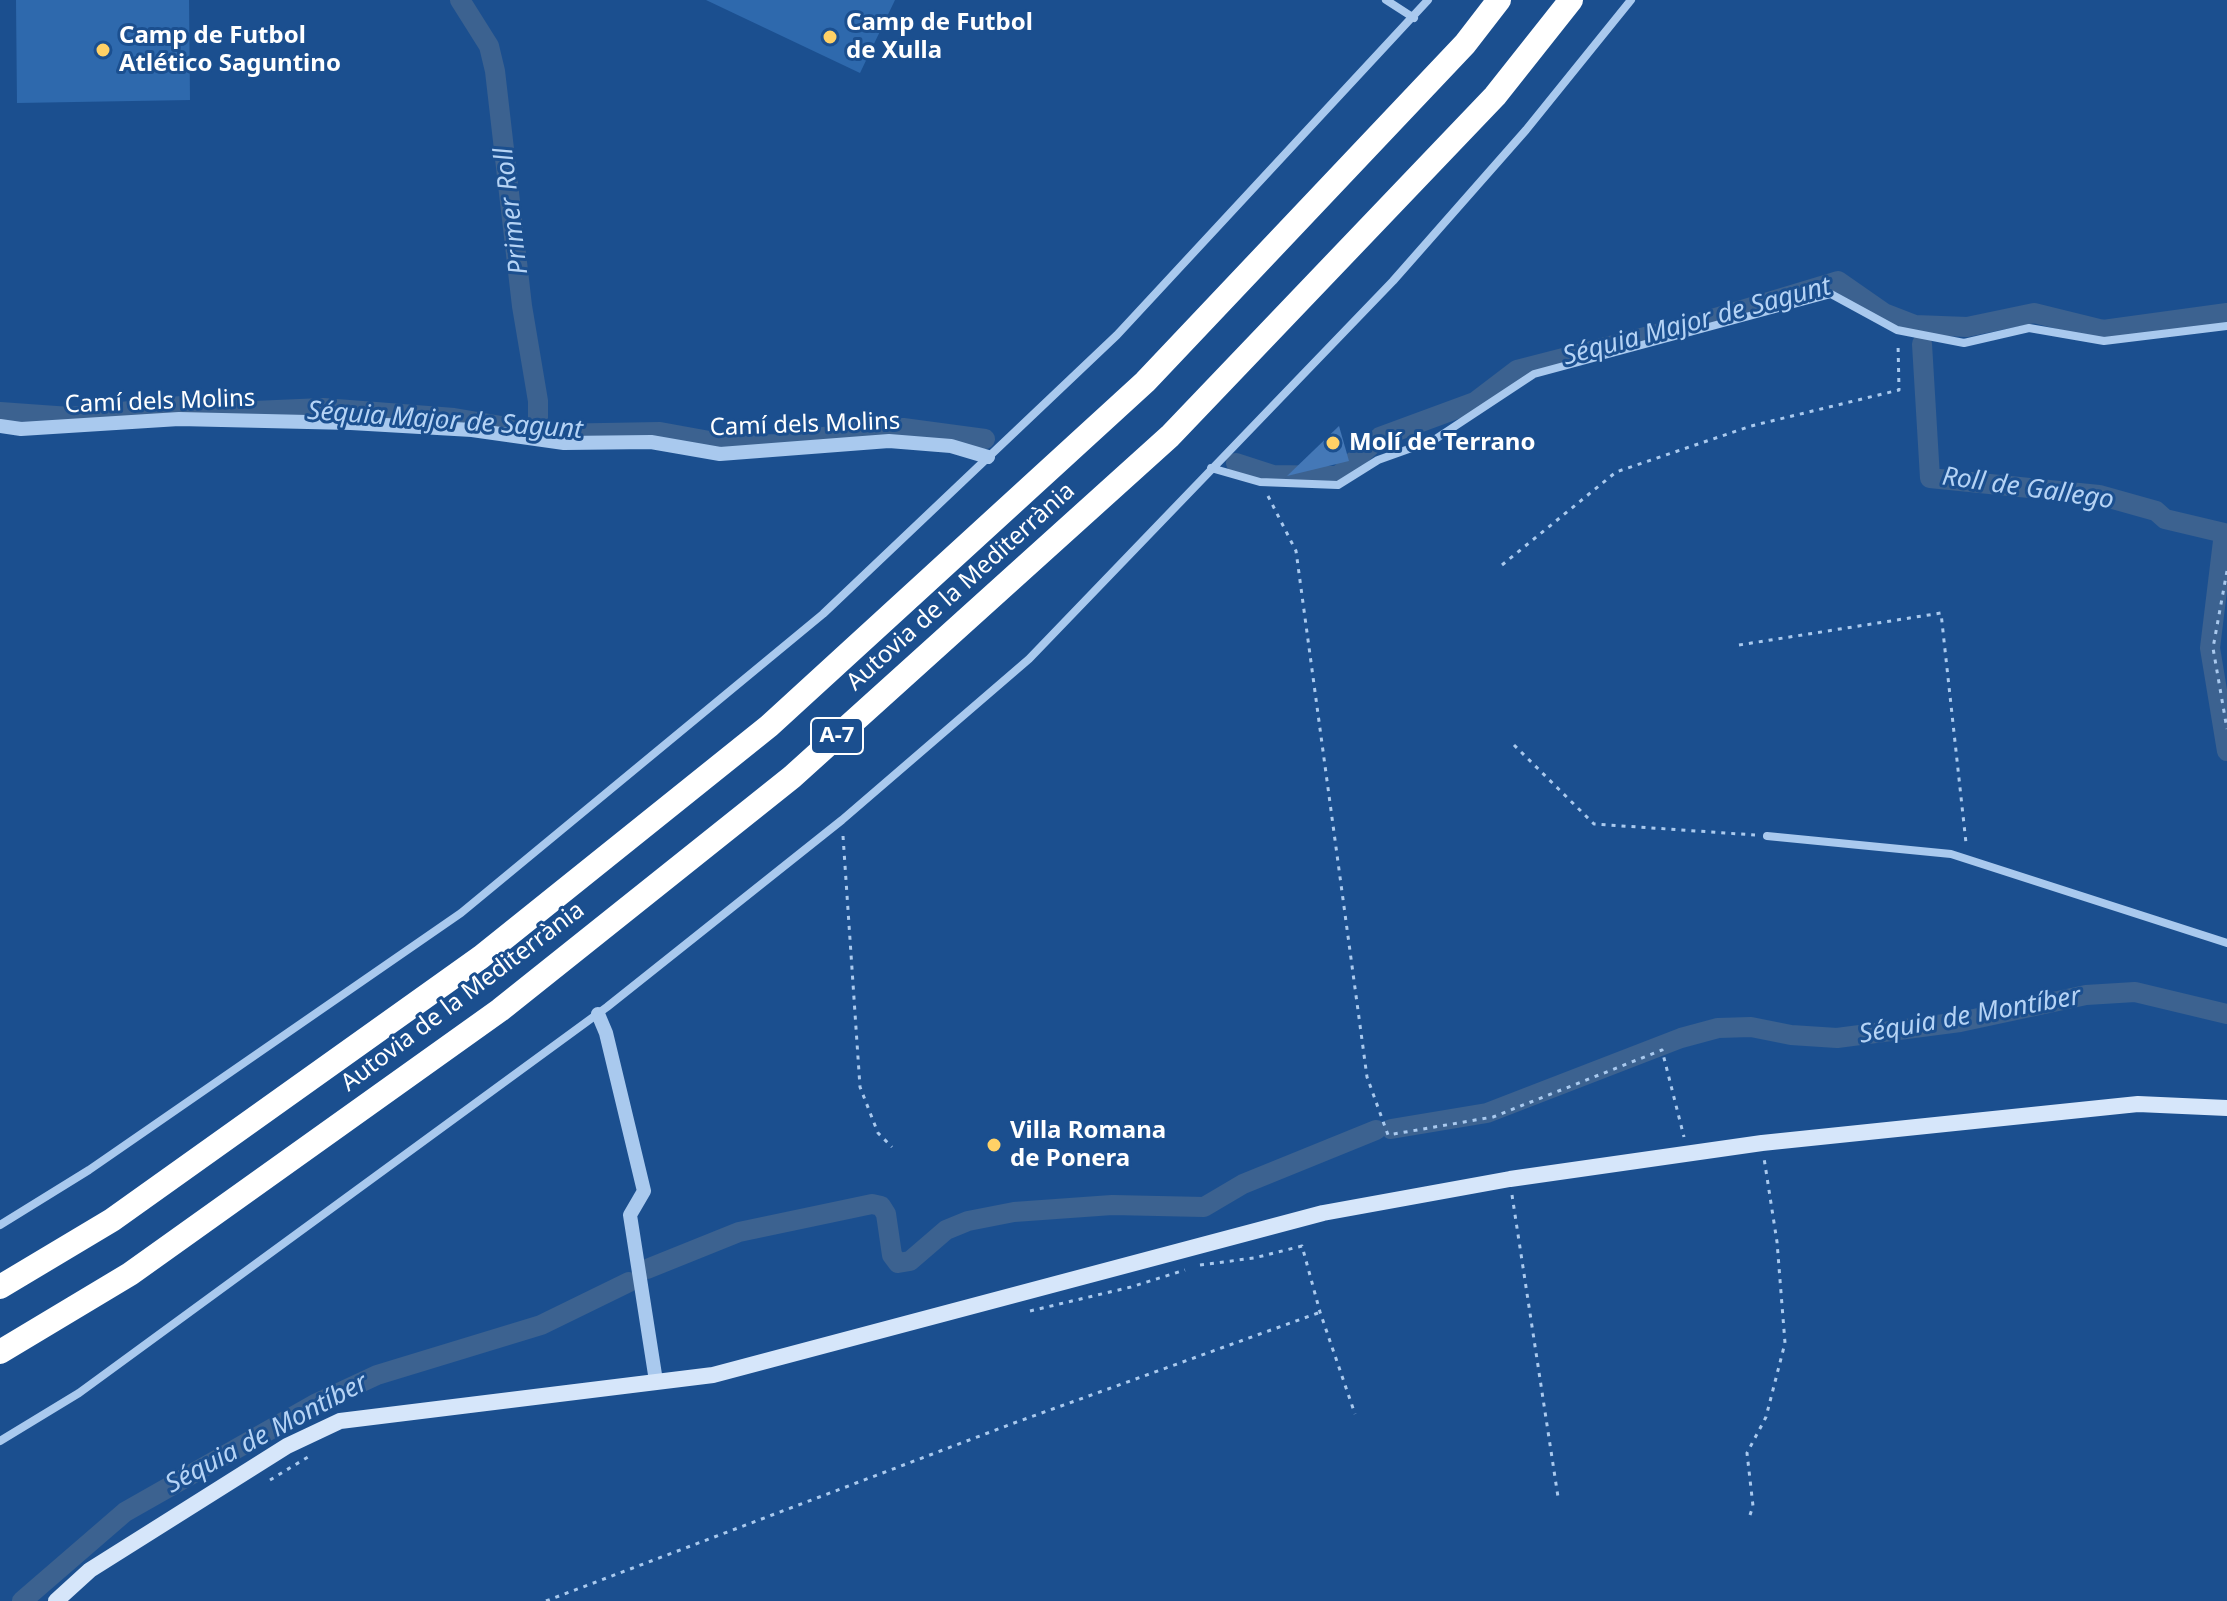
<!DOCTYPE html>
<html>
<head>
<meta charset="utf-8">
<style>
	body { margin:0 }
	canvas { display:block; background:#1b4f8f }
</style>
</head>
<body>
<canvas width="2227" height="1601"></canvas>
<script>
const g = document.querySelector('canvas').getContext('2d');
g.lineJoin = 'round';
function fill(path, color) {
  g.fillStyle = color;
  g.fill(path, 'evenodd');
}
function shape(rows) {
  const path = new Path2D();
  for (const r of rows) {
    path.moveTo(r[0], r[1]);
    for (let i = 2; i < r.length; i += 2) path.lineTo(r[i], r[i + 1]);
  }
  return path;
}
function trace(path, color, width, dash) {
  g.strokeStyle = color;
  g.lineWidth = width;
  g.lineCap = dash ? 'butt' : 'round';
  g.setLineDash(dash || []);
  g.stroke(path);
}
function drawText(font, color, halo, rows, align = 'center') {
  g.font = font + ' "Noto Sans",sans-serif';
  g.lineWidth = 6;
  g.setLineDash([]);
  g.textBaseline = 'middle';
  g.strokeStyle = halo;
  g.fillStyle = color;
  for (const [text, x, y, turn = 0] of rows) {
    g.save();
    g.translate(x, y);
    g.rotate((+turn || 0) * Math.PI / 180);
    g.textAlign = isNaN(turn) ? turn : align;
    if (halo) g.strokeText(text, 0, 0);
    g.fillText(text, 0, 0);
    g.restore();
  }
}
fill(shape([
	[16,0,189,0,190,100,17,103],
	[706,0,895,0,860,73]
]), '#2e69ad');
trace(shape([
	[1925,327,1925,325]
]), '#9cc4f0', 6);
trace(shape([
	[460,0,489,46,495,71,522,306,538,401,538,432],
	[1922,344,1930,478,2099,495,2156,511,2165,519,2224,533,2210,648,2227,751],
	[0,412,70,417,212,403,254,411,323,408,454,418,549,434,660,432,737,446,777,444,878,429,903,428,985,439],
	[1236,463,1273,475,1338,476,1380,437,1475,402,1517,370,1692,325,1838,281,1884,313,1915,325,1967,327,2034,313,2103,330,2227,313],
	[1391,1129,1487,1113,1681,1038,1718,1028,1751,1027,1791,1035,1837,1038,1960,1022,2086,995,2135,992,2227,1014],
	[647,1269,739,1232,872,1204,881,1206,886,1214,892,1255,898,1263,910,1261,946,1230,968,1221,1014,1212,1112,1205,1204,1207,1243,1184,1376,1130],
	[22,1601,125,1512,317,1403,377,1375,541,1325,629,1282]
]), '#3c6290', 20);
fill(shape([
	[1339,426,1349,461,1287,476]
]), '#4478b7');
trace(shape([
	[1268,496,1296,551,1367,1077,1388,1135,1493,1117,1662,1050,1684,1137],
	[1502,565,1616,472,1751,426,1899,390,1898,342],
	[2227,571,2213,648,2227,729],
	[1739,645,1941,613,1966,843],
	[1514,745,1594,824,1755,835],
	[843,836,860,1087,878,1133,892,1147],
	[1512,1195,1558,1497],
	[1200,1265,1254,1258,1302,1246,1320,1312,1355,1414],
	[1030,1311,1131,1287,1185,1270],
	[270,1480,308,1457],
	[1750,1515,1753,1506,1747,1453,1766,1417,1785,1343,1777,1242,1764,1158],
	[546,1601,1014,1423,1318,1313]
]), '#a9c9ee', 3, [4, 6]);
trace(shape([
	[1386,0,1414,18],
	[1211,468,1260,482,1338,485,1378,460,1434,440,1534,374,1831,294,1897,330,1964,343,2029,328,2104,341,2227,326],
	[1767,836,1951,854,2227,943],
	[0,1225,89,1170,461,913,823,614,1117,335,1428,0],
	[0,1441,79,1393,607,1007,842,820,1029,659,1393,281,1526,130,1631,0]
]), '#a9c9ee', 8);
trace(shape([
	[0,426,21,429,179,419,351,423,472,430,564,443,651,442,720,454,889,441,951,446,988,457],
	[598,1014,606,1033,644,1191,630,1215,656,1381]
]), '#a9c9ee', 14);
trace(shape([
	[56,1601,90,1570,287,1446,340,1421,713,1375,1323,1213,1510,1179,1762,1143,2138,1104,2227,1108]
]), '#d6e6fa', 16);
trace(shape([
	[0,1287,112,1220,481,957,769,726,1145,382,1465,44,1499,0],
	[0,1352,130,1274,500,1010,792,777,1170,436,1495,96,1571,0]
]), '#fff', 24);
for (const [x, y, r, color] of [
	[830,37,8,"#ffd166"],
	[103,50,8,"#ffd166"],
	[1333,443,8,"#ffd166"],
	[994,1145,8,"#ffd166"]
]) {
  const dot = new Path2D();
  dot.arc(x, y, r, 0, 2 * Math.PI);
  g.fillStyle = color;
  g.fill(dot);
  trace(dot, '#1b4f8f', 3);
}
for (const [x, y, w] of [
	[837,736,52]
]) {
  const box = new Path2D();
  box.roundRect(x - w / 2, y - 18, w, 36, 6);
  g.fillStyle = '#1b4f8f';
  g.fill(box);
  trace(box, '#fff', 2);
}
drawText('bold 22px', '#fff', null, [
	["A-7",837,736]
]);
drawText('bold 24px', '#fff', '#1b4f8f', [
	["Camp de Futbol",846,23],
	["de Xulla",846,51],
	["Camp de Futbol",119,36],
	["Atlético Saguntino",119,64],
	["Molí de Terrano",1349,443],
	["Villa Romana",1010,1131],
	["de Ponera",1010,1159]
], 'left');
drawText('24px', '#fff', '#1b4f8f', [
	["Camí dels Molins",160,402,-2],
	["Camí dels Molins",805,425,-2],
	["Autovia de la Mediterrània",961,587,-42],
	["Autovia de la Mediterrània",463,997,-37]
]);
drawText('italic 26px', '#b5d3f5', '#1b4f8f', [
	["Primer Roll",512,211,-97],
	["Séquia Major de Sagunt",1697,322,-15],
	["Séquia Major de Sagunt",445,421,4],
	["Roll de Gallego",2028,489,8],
	["Séquia de Montíber",1970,1016,-10],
	["Séquia de Montíber",267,1434,-28]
]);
</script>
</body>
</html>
